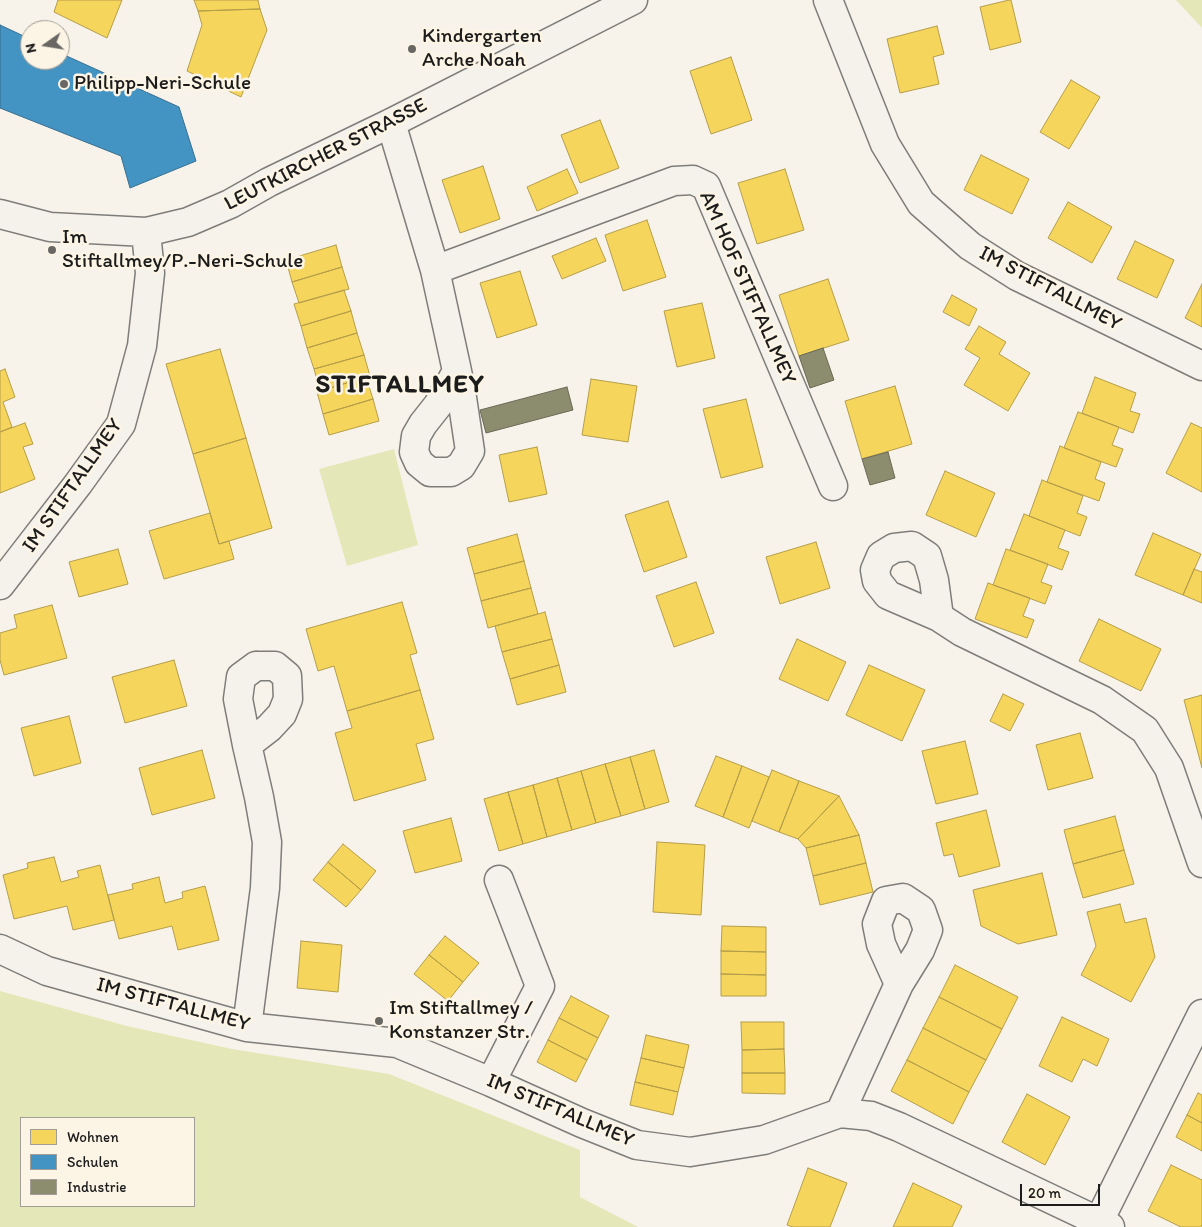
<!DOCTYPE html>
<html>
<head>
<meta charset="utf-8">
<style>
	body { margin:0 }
	#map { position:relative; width:1202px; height:1227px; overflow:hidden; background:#f7f3ea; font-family:Itim,sans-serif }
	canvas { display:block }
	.legend { position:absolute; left:20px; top:1117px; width:175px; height:90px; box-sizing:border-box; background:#fcf5e5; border:1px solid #a29e95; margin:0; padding:6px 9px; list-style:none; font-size:15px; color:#1c1c1c }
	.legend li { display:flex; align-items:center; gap:10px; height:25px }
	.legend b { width:25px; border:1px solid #a29e95 }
	.north { position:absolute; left:20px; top:20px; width:50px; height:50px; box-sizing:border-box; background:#fcf5e5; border:1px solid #a29e95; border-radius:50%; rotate:257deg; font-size:14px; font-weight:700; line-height:20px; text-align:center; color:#1c1c1c }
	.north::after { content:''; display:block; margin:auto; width:18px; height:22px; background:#696764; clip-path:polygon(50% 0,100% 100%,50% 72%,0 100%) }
	.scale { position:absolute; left:1020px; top:1184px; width:80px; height:22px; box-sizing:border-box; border:2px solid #1c1c1c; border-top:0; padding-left:6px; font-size:15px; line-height:18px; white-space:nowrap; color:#1c1c1c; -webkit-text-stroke:4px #fcf5e5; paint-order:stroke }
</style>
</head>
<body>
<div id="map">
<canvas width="1202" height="1227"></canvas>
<ul class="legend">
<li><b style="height:14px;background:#f6d55c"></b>Wohnen</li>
<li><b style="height:14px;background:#4393c3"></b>Schulen</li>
<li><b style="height:14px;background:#8c8c6e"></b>Industrie</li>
</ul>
<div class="north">N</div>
<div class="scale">20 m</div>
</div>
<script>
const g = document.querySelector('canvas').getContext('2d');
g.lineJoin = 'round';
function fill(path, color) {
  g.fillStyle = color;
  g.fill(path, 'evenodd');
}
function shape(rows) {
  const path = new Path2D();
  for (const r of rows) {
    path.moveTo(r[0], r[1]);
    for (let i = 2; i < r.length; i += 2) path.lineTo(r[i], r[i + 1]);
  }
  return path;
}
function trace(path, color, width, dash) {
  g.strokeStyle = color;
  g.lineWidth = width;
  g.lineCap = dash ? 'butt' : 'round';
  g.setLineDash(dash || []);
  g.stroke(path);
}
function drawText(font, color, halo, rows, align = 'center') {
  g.font = font + ' Itim,sans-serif';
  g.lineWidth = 5;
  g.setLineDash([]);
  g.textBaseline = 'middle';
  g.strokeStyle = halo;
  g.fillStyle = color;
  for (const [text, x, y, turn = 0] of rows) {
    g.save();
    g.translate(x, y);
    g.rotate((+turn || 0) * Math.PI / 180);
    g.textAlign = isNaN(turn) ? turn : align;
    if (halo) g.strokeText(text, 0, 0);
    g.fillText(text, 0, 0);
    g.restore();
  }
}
fill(shape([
	[1176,0,1202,0,1202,28],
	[394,449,418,545,347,566,319,469],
	[0,991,127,1026,232,1049,389,1074,580,1150,580,1197,638,1227,0,1227],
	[194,1118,194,1206,21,1206,21,1118]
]), '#e4e8b9');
const homes = shape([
	[58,0,122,0,107,38,54,12,58,0],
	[194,0,258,0,260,9,198,11,194,0],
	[1009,0,1011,0,1021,42,990,50,980,7,1009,0],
	[260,9,267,30,241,97,187,71,202,25,198,11,260,9],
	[937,26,944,54,933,57,939,84,900,93,887,39,937,26],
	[731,57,752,120,711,134,690,71,731,57],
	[1071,80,1100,97,1069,149,1040,132,1071,80],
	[600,120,619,168,580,183,561,135,600,120],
	[981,155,1029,179,1012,214,964,190,981,155],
	[483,166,500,219,460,233,442,180,483,166],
	[567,169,578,193,537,211,527,187,567,169],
	[785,169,804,230,757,244,738,183,785,169],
	[1068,202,1112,227,1092,263,1048,238,1068,202],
	[647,220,666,277,623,291,605,235,647,220],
	[596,238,606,261,562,279,552,256,596,238],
	[1135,241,1174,260,1157,298,1117,279,1135,241],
	[336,245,342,267,292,282,286,260,336,245],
	[342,267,349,289,299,303,292,282,342,267],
	[520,271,537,325,497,338,480,283,520,271],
	[828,279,849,340,799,356,779,295,828,279],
	[1202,284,1202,327,1185,318,1202,284],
	[344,290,351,311,301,326,294,304,344,290],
	[952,295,977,309,969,326,943,312,952,295],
	[702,303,715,358,677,367,664,311,702,303],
	[351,311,357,333,307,348,301,326,351,311],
	[979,326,1006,342,999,354,1030,373,1008,411,964,385,980,358,965,349,979,326],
	[357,333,364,355,314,369,307,348,357,333],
	[220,349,246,438,193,454,166,364,220,349],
	[364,355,370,376,320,391,314,369,364,355],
	[5,369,15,397,3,402,12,427,0,432,0,371,5,369],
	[366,377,373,399,323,414,317,392,366,377],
	[1095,377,1136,393,1130,411,1140,414,1133,433,1082,413,1095,377],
	[591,379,637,386,628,442,582,435,591,379],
	[895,386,912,444,862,459,845,401,895,386],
	[373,399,379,421,329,435,323,414,373,399],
	[746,399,763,467,721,478,703,409,746,399],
	[1078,412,1119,427,1112,445,1123,449,1116,467,1064,448,1078,412],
	[25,423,33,444,23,447,35,479,0,493,0,432,25,423],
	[1191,423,1202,428,1202,492,1166,473,1191,423],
	[246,438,272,528,219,544,193,454,246,438],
	[1060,446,1101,462,1095,479,1105,483,1099,501,1047,482,1060,446],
	[537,447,547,494,509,502,499,455,537,447],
	[945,471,995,493,976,537,926,515,945,471],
	[1042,480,1083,496,1077,513,1087,517,1080,536,1029,516,1042,480],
	[668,501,687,557,644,572,625,515,668,501],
	[210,513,219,544,229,541,234,559,164,579,149,531,210,513],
	[1024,514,1065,530,1058,548,1069,552,1062,570,1010,550,1024,514],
	[1153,533,1201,554,1183,595,1135,575,1153,533],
	[517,534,524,561,474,574,467,548,517,534],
	[816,542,830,588,780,604,766,557,816,542],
	[118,549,128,584,79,597,69,562,118,549],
	[1006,549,1048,564,1041,582,1052,586,1045,604,993,585,1006,549],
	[524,561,531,588,481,601,474,574,524,561],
	[1194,569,1202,572,1202,603,1183,595,1194,569],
	[696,582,714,633,674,647,656,596,696,582],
	[988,583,1030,598,1023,616,1034,620,1027,638,975,619,988,583],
	[531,588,538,614,488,628,481,601,531,588],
	[402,602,417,653,410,655,420,690,347,711,334,666,318,671,306,629,402,602],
	[52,605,67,658,4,675,0,660,0,633,17,628,14,615,52,605],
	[545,612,552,639,502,652,495,626,545,612],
	[1099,619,1161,649,1141,691,1079,661,1099,619],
	[552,639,559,665,510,679,502,652,552,639],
	[797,639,846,662,828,701,779,679,797,639],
	[174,660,187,706,125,723,112,677,174,660],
	[559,665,566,692,517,705,510,679,559,665],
	[869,665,925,690,902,741,846,715,869,665],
	[420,690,434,739,416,744,426,780,354,801,335,733,352,728,347,711,420,690],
	[1003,694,1024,704,1010,731,990,721,1003,694],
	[1202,695,1202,768,1184,700,1202,695],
	[69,716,81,763,34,776,21,728,69,716],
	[1080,733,1093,778,1048,790,1036,745,1080,733],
	[965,741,978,794,936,804,922,751,965,741],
	[202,750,215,798,152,815,139,768,202,750],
	[654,750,669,802,645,809,630,757,654,750],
	[716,756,742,766,723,817,695,806,716,756],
	[630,757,645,809,621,816,605,764,630,757],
	[605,764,621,816,596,823,581,771,605,764],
	[742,766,769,777,749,828,723,817,742,766],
	[772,770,799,781,779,832,752,821,772,770],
	[581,771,596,823,572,830,557,778,581,771],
	[557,778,572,830,547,837,533,785,557,778],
	[799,781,839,796,798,839,779,832,799,781],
	[533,785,547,837,523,844,508,792,533,785],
	[508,792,523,844,499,851,484,799,508,792],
	[839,796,859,835,806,848,798,839,839,796],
	[986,810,1000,866,959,877,953,854,944,856,936,823,986,810],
	[1115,816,1124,850,1073,864,1064,830,1115,816],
	[451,818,462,861,415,873,403,831,451,818],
	[859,835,866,863,813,876,806,848,859,835],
	[657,842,705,845,701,915,653,912,657,842],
	[343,844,376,871,361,890,328,862,343,844],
	[1124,850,1134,884,1083,898,1073,864,1124,850],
	[54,857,61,882,79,877,77,871,100,865,114,920,73,930,67,906,14,919,3,875,28,868,27,863,54,857],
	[328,862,361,890,346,907,313,880,328,862],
	[866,863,873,892,820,905,813,876,866,863],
	[1042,873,1057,935,1018,944,981,926,973,890,1042,873],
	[159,877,165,903,183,898,182,892,205,886,219,940,178,950,172,926,119,939,108,895,133,889,132,884,159,877],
	[1120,904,1125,923,1146,918,1155,957,1131,1002,1081,975,1096,946,1087,912,1120,904],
	[722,926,766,927,766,952,721,951,722,926],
	[445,936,479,963,463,982,429,955,445,936],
	[301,941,342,945,338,992,297,988,301,941],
	[721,951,766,952,766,975,721,974,721,951],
	[429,955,463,982,448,1001,414,974,429,955],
	[955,965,1018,997,1002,1029,939,997,955,965],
	[721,974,766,975,766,996,721,996,721,974],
	[571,996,609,1016,598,1038,559,1018,571,996],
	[939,997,1002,1029,986,1060,923,1028,939,997],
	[1062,1017,1109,1039,1097,1066,1083,1059,1072,1082,1039,1066,1062,1017],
	[559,1018,598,1038,587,1060,548,1040,559,1018],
	[741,1022,784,1022,784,1049,742,1050,741,1022],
	[923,1028,986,1060,969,1092,907,1060,923,1028],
	[646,1035,689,1045,684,1068,641,1058,646,1035],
	[548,1040,587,1060,576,1082,537,1062,548,1040],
	[784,1049,785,1073,742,1073,742,1050,784,1049],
	[641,1058,684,1068,678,1092,635,1082,641,1058],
	[907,1060,969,1092,953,1124,891,1091,907,1060],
	[742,1073,785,1073,785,1094,742,1093,742,1073],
	[635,1082,678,1092,673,1115,630,1105,635,1082],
	[1198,1093,1202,1095,1202,1123,1187,1115,1198,1093],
	[1027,1094,1070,1117,1045,1165,1002,1142,1027,1094],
	[1187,1115,1202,1123,1202,1151,1176,1137,1187,1115],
	[1171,1165,1202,1180,1202,1224,1201,1227,1181,1227,1148,1211,1171,1165],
	[808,1168,847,1183,830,1227,793,1227,787,1225,808,1168],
	[913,1183,962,1206,952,1227,893,1227,913,1183]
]);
fill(homes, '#f6d55c');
trace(homes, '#b59e49', 1);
const schools = shape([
	[0,25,30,39,30,60,60,60,60,53,179,107,196,161,130,188,121,156,0,108,0,25]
]);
fill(schools, '#4393c3');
trace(schools, '#376f91', 1);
const industry = shape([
	[823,348,834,380,810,388,799,356,823,348],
	[567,387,573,410,486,433,480,410,567,387],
	[888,452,895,478,870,485,862,459,888,452]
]);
fill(industry, '#8c8c6e');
trace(industry, '#6a6a55', 1);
const minor = shape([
	[828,0,885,144,921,203,970,246,1017,276,1202,366],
	[391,123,435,270,457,371,461,391,470,451,461,466,451,472,430,472,419,463,414,452,416,436,423,424,438,405,457,371],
	[0,214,50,227,146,232,188,222,230,204,269,182,391,123,633,0],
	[435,270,674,181,693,180,706,186,833,486],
	[0,585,78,484,121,424,142,346,150,273,146,232],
	[939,617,934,580,927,556,912,546,894,548,881,556,875,570,877,581,888,595,939,617,962,632,1102,700,1145,730,1169,768,1202,863],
	[256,666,275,666,287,676,288,699,282,714,269,728,247,745,238,699,241,677,256,666],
	[0,949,47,971,247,1027,397,1043,491,1082,582,1123,637,1145,690,1152,764,1140,840,1113,871,1116,899,1127,1110,1227],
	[247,1027,265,888,267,842,259,797,247,745],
	[491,1082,540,986,499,880],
	[840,1113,899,984,920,950,928,930,921,910,903,898,886,901,877,924,881,944,899,984],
	[1099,1221,1202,1014]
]);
trace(minor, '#7f7d79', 31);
trace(minor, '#f5f2ec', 28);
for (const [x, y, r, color] of [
	[412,49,5,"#696764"],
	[64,84,5,"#696764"],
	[52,250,5,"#696764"],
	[379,1021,5,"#696764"]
]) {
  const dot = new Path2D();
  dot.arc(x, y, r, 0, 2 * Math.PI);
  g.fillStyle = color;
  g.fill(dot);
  trace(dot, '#fcf5e5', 2);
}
drawText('21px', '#1c1c1c', '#fcf5e5', [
	["Kindergarten",422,37],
	["Arche Noah",422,61],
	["Philipp-Neri-Schule",74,84],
	["Im",62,238],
	["Stiftallmey/P.-Neri-Schule",62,262],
	["Im Stiftallmey /",389,1009],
	["Konstanzer Str.",389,1033]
], 'left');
drawText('21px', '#1c1c1c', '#fcf5e5', [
	["LEUTKIRCHER STRASSE",326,155,-27],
	["AM HOF STIFTALLMEY",747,288,66],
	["IM STIFTALLMEY",1050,289,28],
	["IM STIFTALLMEY",73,486,-55],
	["IM STIFTALLMEY",173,1005,15],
	["IM STIFTALLMEY",560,1111,23]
]);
g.letterSpacing = '1px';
drawText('bold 26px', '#1c1c1c', '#fcf5e5', [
	["STIFTALLMEY",400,385]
]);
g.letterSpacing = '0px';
</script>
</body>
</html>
